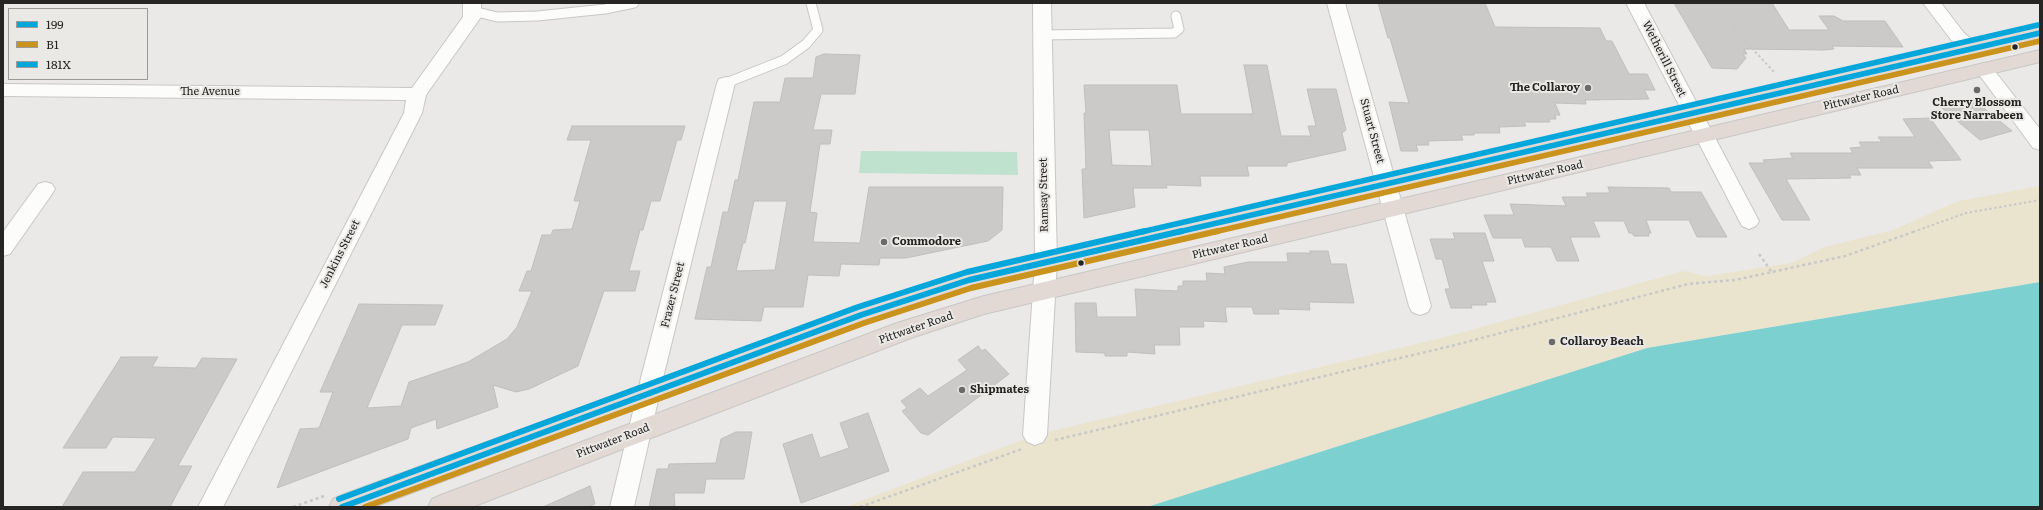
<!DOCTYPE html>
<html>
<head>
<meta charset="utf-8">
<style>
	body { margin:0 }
	#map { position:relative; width:2043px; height:510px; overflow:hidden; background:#eae9e7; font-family:Literata,serif }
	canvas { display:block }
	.frame { position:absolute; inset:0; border:4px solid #262524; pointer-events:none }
	.legend { position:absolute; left:8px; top:8px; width:140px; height:72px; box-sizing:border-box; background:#ebe9e6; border:1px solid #9c9b98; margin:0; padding:5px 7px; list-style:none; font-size:12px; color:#262524 }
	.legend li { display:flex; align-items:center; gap:8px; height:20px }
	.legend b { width:20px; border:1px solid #9c9b98 }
</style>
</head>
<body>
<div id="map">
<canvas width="2043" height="510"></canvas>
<div class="frame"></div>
<ul class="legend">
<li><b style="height:5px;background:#04a7db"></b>199</li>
<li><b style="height:5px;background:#c9931e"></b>B1</li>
<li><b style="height:5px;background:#04a7db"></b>181X</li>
</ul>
</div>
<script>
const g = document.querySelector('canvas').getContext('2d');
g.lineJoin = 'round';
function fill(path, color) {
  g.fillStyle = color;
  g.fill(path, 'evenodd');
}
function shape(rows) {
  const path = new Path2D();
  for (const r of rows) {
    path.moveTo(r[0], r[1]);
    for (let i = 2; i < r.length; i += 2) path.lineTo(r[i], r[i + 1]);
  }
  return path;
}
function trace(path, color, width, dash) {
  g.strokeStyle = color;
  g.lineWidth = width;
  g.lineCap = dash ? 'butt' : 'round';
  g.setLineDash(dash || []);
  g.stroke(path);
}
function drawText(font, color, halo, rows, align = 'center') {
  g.font = font + ' Literata,serif';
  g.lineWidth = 4;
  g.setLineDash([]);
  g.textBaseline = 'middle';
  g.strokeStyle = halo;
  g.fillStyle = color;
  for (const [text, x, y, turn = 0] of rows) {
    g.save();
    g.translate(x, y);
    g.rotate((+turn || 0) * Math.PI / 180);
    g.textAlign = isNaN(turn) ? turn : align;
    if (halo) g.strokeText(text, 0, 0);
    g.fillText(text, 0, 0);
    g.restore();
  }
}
fill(shape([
	[861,151,1017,152,1018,175,859,173]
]), '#bee2ce');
fill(shape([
	[2040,186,2040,282,1647,348,1147,507,845,507,1035,435,1445,337,1684,271,1706,276,1791,263,1825,247,1893,230,1958,201]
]), '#eae4cf');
fill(shape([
	[2040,282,2040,507,1147,507,1647,348]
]), '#7dd0d0');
const building = shape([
	[1378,3,1485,3,1495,27,1600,28,1606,41,1612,41,1629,74,1647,74,1655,90,1644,90,1649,99,1585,100,1586,104,1555,103,1560,115,1555,115,1556,119,1549,119,1550,122,1524,122,1526,126,1499,127,1500,133,1474,133,1474,135,1461,135,1463,140,1428,141,1429,145,1416,145,1418,151,1401,151,1389,102,1409,103,1390,38,1388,38,1378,3],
	[1674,3,1772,3,1789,30,1829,30,1819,16,1834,16,1843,21,1885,21,1903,47,1832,46,1834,49,1824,50,1744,49,1747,54,1743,54,1746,58,1737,69,1712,68,1674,3],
	[824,54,860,55,855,94,821,94,813,130,832,130,830,144,820,144,810,212,817,213,813,242,860,243,869,187,1003,187,1002,230,988,241,906,258,880,258,879,265,841,264,839,276,808,275,803,307,764,307,761,321,695,319,707,267,711,267,723,212,728,212,735,180,738,180,754,102,780,102,785,78,813,78,816,57,824,54],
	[754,201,787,201,775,270,736,271,743,243,745,243,754,201],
	[1244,65,1267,65,1281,136,1311,136,1308,126,1316,126,1307,89,1336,89,1346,130,1342,133,1346,150,1287,163,1287,166,1247,166,1249,176,1200,176,1201,186,1166,185,1167,188,1133,188,1135,207,1084,218,1082,169,1086,169,1084,113,1086,113,1084,85,1177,85,1181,114,1253,114,1244,65],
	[1109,130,1149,130,1152,166,1112,165,1109,130],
	[1974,100,2012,131,1980,140,1942,108,1974,100],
	[1930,118,1961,160,1928,161,1933,168,1857,168,1861,175,1849,175,1851,178,1786,179,1810,220,1782,220,1749,163,1765,163,1763,160,1793,158,1790,153,1853,153,1850,148,1862,147,1859,142,1882,142,1878,137,1915,137,1903,119,1930,118],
	[572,126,685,126,681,140,677,140,660,201,651,201,643,230,640,230,629,271,640,271,635,291,604,291,578,366,529,389,516,392,493,385,498,407,437,429,436,419,411,428,408,439,277,488,300,429,319,428,333,392,320,392,359,304,443,305,435,325,402,325,367,408,401,406,409,382,468,362,507,339,517,327,532,291,519,291,527,271,531,271,542,235,551,235,553,230,572,229,580,201,574,201,591,140,567,140,572,126],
	[1608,187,1669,188,1671,192,1701,192,1727,237,1697,237,1689,220,1646,220,1651,233,1648,233,1649,236,1634,236,1632,233,1629,233,1624,221,1593,221,1600,237,1570,237,1579,261,1557,261,1551,247,1525,247,1522,238,1493,238,1484,215,1514,215,1510,204,1566,206,1562,197,1588,197,1586,193,1610,193,1608,187],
	[1453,233,1485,233,1494,261,1482,261,1496,302,1486,302,1487,305,1471,305,1472,308,1451,308,1445,289,1450,289,1442,259,1436,259,1430,239,1455,239,1453,233],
	[1310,251,1328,251,1331,264,1346,264,1354,303,1309,302,1310,310,1278,309,1279,314,1254,314,1252,307,1225,307,1227,322,1203,321,1204,327,1179,327,1180,345,1154,345,1155,354,1127,352,1127,356,1105,356,1105,353,1076,352,1075,303,1096,303,1097,317,1137,317,1135,289,1178,291,1178,286,1183,286,1183,281,1207,281,1206,273,1225,274,1224,267,1248,262,1288,262,1287,253,1311,253,1310,251],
	[978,346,982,351,985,349,1009,374,928,435,921,433,902,411,907,408,901,401,920,388,928,396,967,370,958,360,978,346],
	[121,357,158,357,152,367,196,368,202,358,237,359,178,466,192,466,170,507,62,507,83,472,135,472,156,438,113,437,106,448,63,448,121,357],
	[868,413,889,471,801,503,783,444,812,434,820,458,849,448,840,423,868,413],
	[736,432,752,432,744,479,706,479,704,493,674,493,675,507,649,507,657,469,668,469,669,464,716,463,721,439,736,432],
	[590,486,595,504,588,507,543,507,590,486]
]);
fill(building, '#cbcac9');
trace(building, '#bfbebd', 1);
const service = shape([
	[473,11,497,17,537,16,605,9,634,3],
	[1041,35,1174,33,1179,29,1176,16],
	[726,83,784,60,806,44,818,30,811,3]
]);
const minor = shape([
	[463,3,481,3,481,17,426,95,422,113,223,507,198,507,404,113,406,100,3,96,3,84,412,88,463,17,463,3],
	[1033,3,1051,3,1057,262,1047,435,1043,442,1035,445,1027,442,1023,435,1035,262,1033,3],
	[1327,3,1345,3,1431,306,1428,312,1420,315,1412,312,1409,306,1327,3],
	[1626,3,1644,3,1759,221,1756,226,1749,229,1742,226,1626,3],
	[1923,3,1941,3,1964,33,1979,45,1982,49,1979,53,1973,55,1967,53,1952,41,1923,3],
	[1984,63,1990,65,2040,129,2040,150,2033,148,1978,73,1975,69,1978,65,1984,63],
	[726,77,733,79,735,83,664,374,634,507,610,507,642,374,717,83,719,79,726,77],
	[45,182,52,184,55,189,52,194,10,254,3,256,3,232,38,184,45,182]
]);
const trunk = shape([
	[2040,27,2040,39,969,289,868,322,374,507,329,507,333,499,342,495,853,308,969,271,2040,27],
	[2040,50,2040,62,984,314,911,338,472,507,428,507,432,499,441,495,897,323,984,296,2040,50]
]);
trace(service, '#c8c7c6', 11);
trace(minor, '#c8c7c6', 2);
trace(trunk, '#c8c7c6', 2);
trace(shape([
	[1740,22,1731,26,1775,73],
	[1913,232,1966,213,2040,200]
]), '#c8c8c8', 2, [2.5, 2.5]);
trace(shape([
	[1759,254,1773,274],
	[1055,440,1451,346,1688,284,1735,280,1845,256,1916,231],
	[293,507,324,496],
	[860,507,1022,449]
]), '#c8c8c8', 2.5, [3, 3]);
trace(service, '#fcfcfb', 9);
fill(minor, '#fcfcfb');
fill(trunk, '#e2d9d4');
trace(shape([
	[1178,232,2040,33]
]), '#04a7db', 5.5);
trace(shape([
	[342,507,861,315,969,280,1182,231]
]), '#04a7db', 6);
trace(shape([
	[1214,232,2040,41]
]), '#c9931e', 5.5);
trace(shape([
	[365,507,864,323,971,288,1218,231]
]), '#c9931e', 6);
trace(shape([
	[1141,232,2038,25]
]), '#04a7db', 5.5);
trace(shape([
	[339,499,858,307,967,272,1145,231]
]), '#04a7db', 6);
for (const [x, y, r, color] of [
	[2015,47,3.5,"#262524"],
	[1588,88,4,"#6b6a68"],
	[1977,90,4,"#6b6a68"],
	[884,242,4,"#6b6a68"],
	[1081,263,3.5,"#262524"],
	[1552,342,4,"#6b6a68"],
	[962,390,4,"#6b6a68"]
]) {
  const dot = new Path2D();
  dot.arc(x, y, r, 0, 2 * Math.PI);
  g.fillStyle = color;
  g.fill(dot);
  trace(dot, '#ebe9e6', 1.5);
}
drawText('11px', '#262524', '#ebe9e6', [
	["Wetherill Street",1664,59,63],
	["The Avenue",210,92],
	["Pittwater Road",1861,98,-13],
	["Stuart Street",1372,131,75],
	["Pittwater Road",1545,173,-13],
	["Ramsay Street",1044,195,-91],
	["Pittwater Road",1230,247,-13],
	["Jenkins Street",340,254,-63],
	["Frazer Street",673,295,-76],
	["Pittwater Road",916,328,-19],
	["Pittwater Road",613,441,-21]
]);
drawText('bold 11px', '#262524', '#ebe9e6', [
	["The Collaroy",1580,88,"right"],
	["Cherry Blossom",1977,103,"center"],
	["Store Narrabeen",1977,116,"center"],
	["Commodore",892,242],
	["Collaroy Beach",1560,342],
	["Shipmates",970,390]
], 'left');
</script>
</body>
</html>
